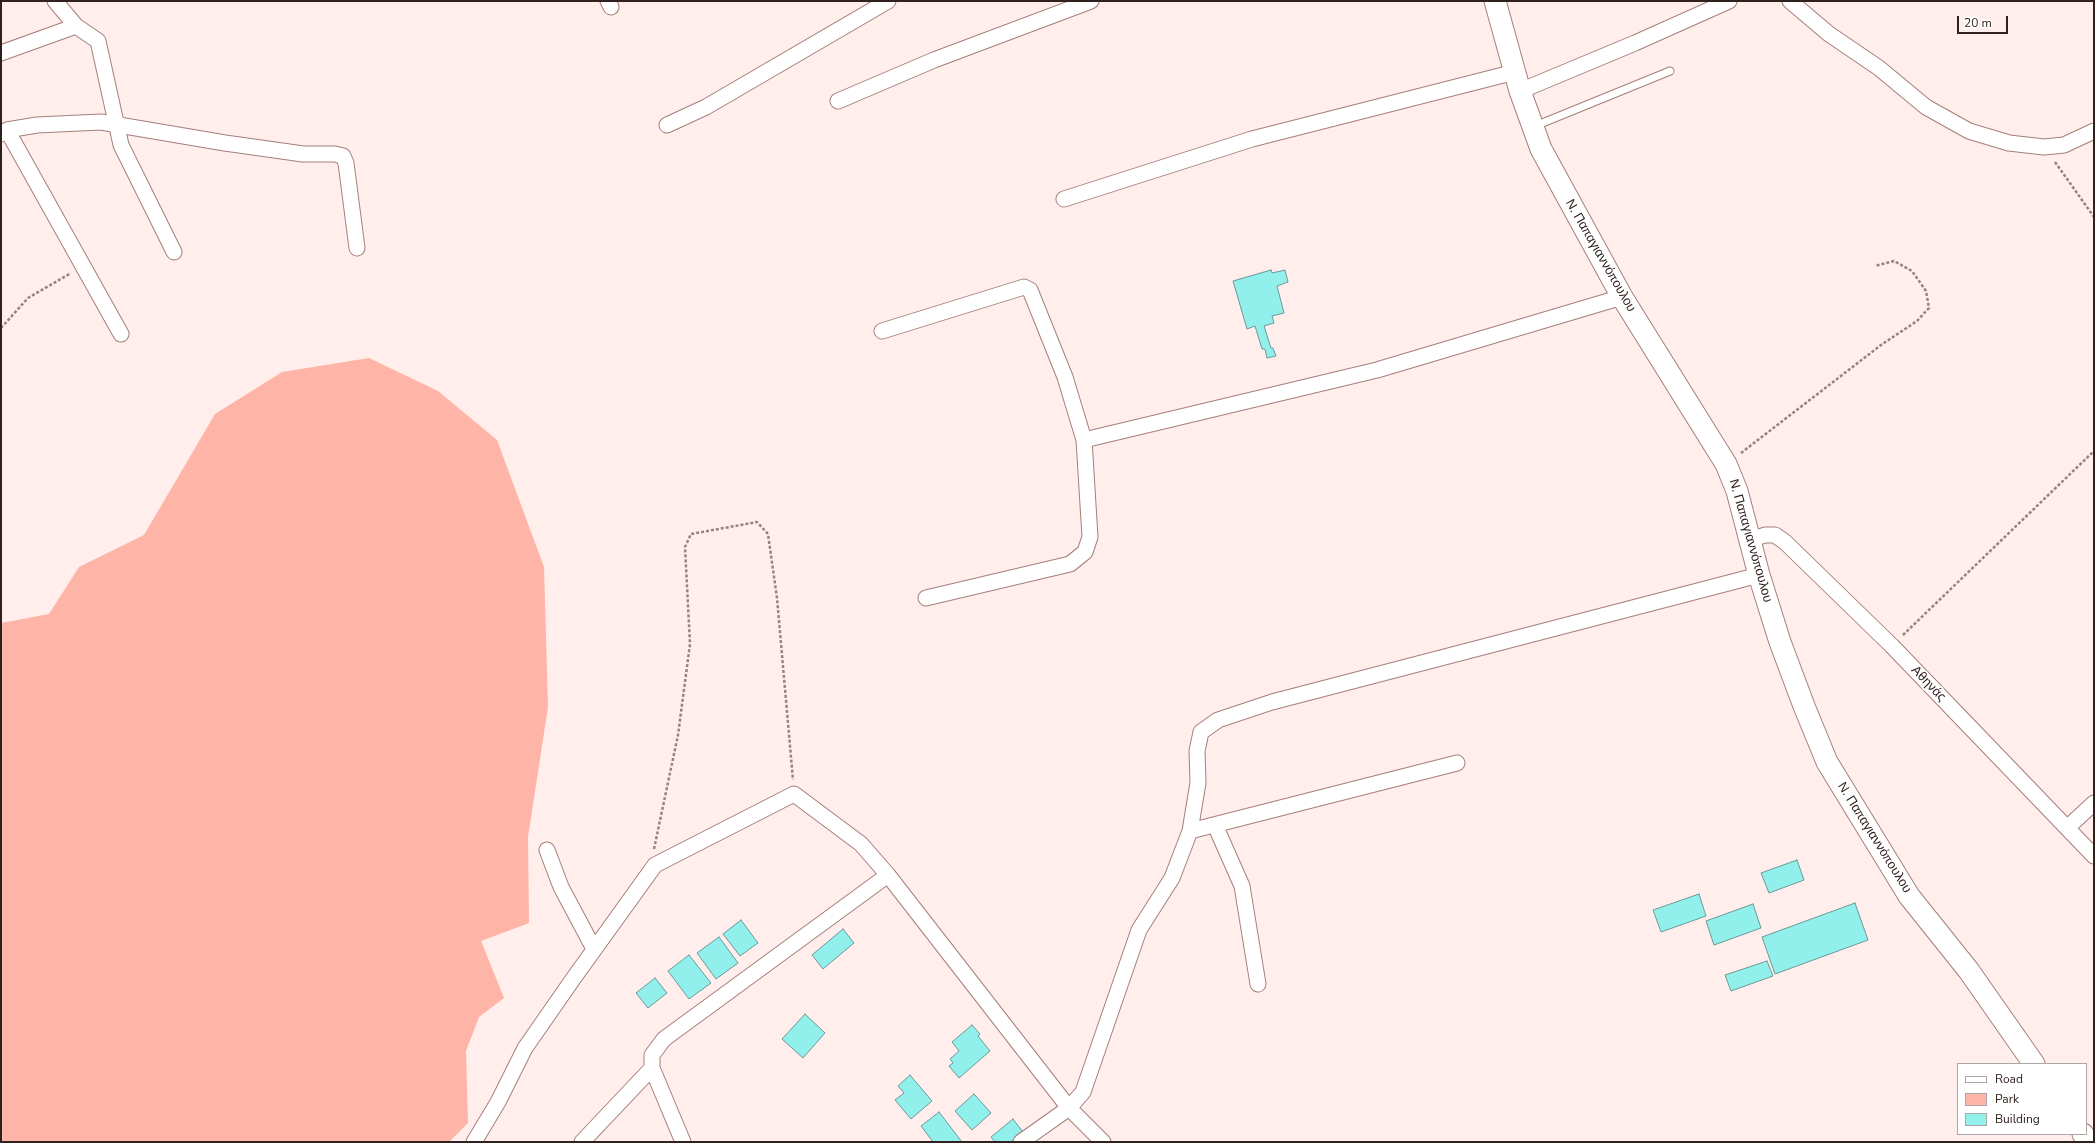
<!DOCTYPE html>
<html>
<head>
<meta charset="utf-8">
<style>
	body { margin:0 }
	#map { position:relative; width:2095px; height:1143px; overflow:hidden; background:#ffeeeb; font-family:"Nunito Sans",sans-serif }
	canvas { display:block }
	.frame { position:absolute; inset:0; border:2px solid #30211e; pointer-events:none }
	.legend { position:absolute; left:1957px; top:1063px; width:130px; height:72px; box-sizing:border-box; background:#fff; border:1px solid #aca6a5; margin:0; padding:5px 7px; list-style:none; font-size:12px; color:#30211e }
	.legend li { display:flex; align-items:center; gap:8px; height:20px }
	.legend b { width:20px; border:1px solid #aca6a5 }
	.scale { position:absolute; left:1957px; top:16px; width:51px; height:18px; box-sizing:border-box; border:2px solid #30211e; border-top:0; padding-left:5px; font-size:12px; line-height:14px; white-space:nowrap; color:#30211e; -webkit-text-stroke:3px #fff; paint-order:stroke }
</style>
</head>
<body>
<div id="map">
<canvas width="2095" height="1143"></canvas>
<div class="frame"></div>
<ul class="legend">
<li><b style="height:5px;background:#fff"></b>Road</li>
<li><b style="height:11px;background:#feb4a7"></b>Park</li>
<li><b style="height:11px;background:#91f0ec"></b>Building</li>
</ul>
<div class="scale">20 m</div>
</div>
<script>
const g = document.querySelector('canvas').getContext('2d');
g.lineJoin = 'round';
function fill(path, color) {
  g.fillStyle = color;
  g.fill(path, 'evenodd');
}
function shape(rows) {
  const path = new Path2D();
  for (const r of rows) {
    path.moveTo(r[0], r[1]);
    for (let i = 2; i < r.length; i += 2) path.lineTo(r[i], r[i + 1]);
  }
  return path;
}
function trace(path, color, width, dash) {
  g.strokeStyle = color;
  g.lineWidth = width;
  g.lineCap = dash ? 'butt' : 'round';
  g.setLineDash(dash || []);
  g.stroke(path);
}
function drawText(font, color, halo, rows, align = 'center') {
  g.font = font + ' "Nunito Sans",sans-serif';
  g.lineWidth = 3.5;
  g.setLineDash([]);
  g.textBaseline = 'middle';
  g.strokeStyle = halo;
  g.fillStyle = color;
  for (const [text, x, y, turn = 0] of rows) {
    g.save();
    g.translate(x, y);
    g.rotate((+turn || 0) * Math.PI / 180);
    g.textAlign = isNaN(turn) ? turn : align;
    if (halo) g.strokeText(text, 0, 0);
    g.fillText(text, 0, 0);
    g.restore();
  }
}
fill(shape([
	[369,358,438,391,497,440,544,567,548,707,528,837,529,923,481,941,504,998,479,1017,466,1051,468,1123,449,1142,1,1142,1,623,49,614,79,567,144,535,215,414,282,372]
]), '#feb4a7');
const building = shape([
	[1271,270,1272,273,1285,270,1288,282,1277,286,1284,313,1272,316,1274,323,1264,326,1271,348,1273,348,1276,356,1267,358,1265,349,1262,349,1255,326,1247,329,1233,281,1271,270],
	[1797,860,1804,880,1769,893,1761,873,1797,860],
	[1699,894,1706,916,1661,932,1653,910,1699,894],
	[1855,903,1868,940,1775,974,1762,937,1855,903],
	[1753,904,1761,928,1714,945,1706,921,1753,904],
	[741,920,758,943,740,956,723,934,741,920],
	[843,929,854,943,823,969,812,955,843,929],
	[719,937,738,963,716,979,697,953,719,937],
	[689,955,711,983,689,999,668,971,689,955],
	[1767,961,1773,976,1731,991,1725,975,1767,961],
	[655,978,667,993,648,1008,636,993,655,978],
	[805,1014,825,1033,803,1058,782,1039,805,1014],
	[972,1025,980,1034,978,1036,990,1051,959,1078,949,1066,953,1063,950,1059,959,1051,952,1042,972,1025],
	[910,1075,932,1101,911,1119,895,1100,904,1093,898,1086,910,1075],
	[974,1094,991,1113,972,1130,955,1111,974,1094],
	[939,1112,962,1142,933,1142,921,1126,939,1112],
	[1013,1119,1023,1132,1011,1142,995,1142,991,1137,1013,1119]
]);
fill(building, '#91f0ec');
trace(building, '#6c9895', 1);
const lane = shape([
	[1535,126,1670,71]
]);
const street = shape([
	[55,1,76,26,98,41,121,145,174,252],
	[608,1,611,7],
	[1790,1,1829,34,1879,68,1926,107,1969,131,2009,143,2044,147,2064,145,2094,131],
	[1,53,76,26],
	[1520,91,1635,43,1729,1],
	[838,101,934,60,1091,1],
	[667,125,706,107,888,1],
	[7,130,121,334],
	[1,134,7,130,37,125,101,122,225,143,303,154,335,154,343,156,346,163,357,248],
	[1064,199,1252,139,1515,72],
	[882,331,1024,287,1030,290,1065,377,1084,440,1090,537,1085,552,1070,564,926,598],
	[1084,440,1377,370,1622,297],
	[1750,540,1765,535,1775,535,1785,542,1892,646,2094,856],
	[1215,825,1242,886,1258,984],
	[2067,828,2094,803],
	[1190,831,1457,763],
	[547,850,561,887,594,949],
	[474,1142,498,1102,525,1048,573,979,655,865,794,794,861,844,888,875,1069,1108,1103,1142],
	[582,1142,652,1068],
	[683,1142,652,1068,652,1055,664,1039,888,875],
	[1021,1142,1069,1108,1083,1092,1139,930,1172,878,1190,831,1198,783,1197,751,1201,732,1218,720,1272,702,1759,575]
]);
const secondary = shape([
	[1495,1,1520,91,1541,149,1622,297,1726,464,1737,491,1759,575,1780,642,1804,706,1827,762,1909,896,1969,971,2034,1064],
	[2083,1134,2088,1142]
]);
trace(lane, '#a57f79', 9);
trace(street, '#a57f79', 17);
trace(secondary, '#a57f79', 23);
trace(shape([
	[2055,162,2094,217],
	[1,328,28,298,71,273],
	[1741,453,1881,345,1917,321,1929,308,1926,291,1912,271,1894,261,1875,266],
	[1903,635,2094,451],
	[654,849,678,735,690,644,685,547,691,534,757,522,768,534,777,598,793,780]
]), '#948481', 2.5, [3, 2]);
trace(lane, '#fff', 7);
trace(street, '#fff', 15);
trace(secondary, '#fff', 21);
drawText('13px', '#30211e', '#fff', [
	["Ν. Παπαγιαννόπουλου",1600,256,60],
	["Ν. Παπαγιαννόπουλου",1750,541,74],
	["Αθηνάς",1928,684,46],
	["Ν. Παπαγιαννόπουλου",1874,838,58]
]);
</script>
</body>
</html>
